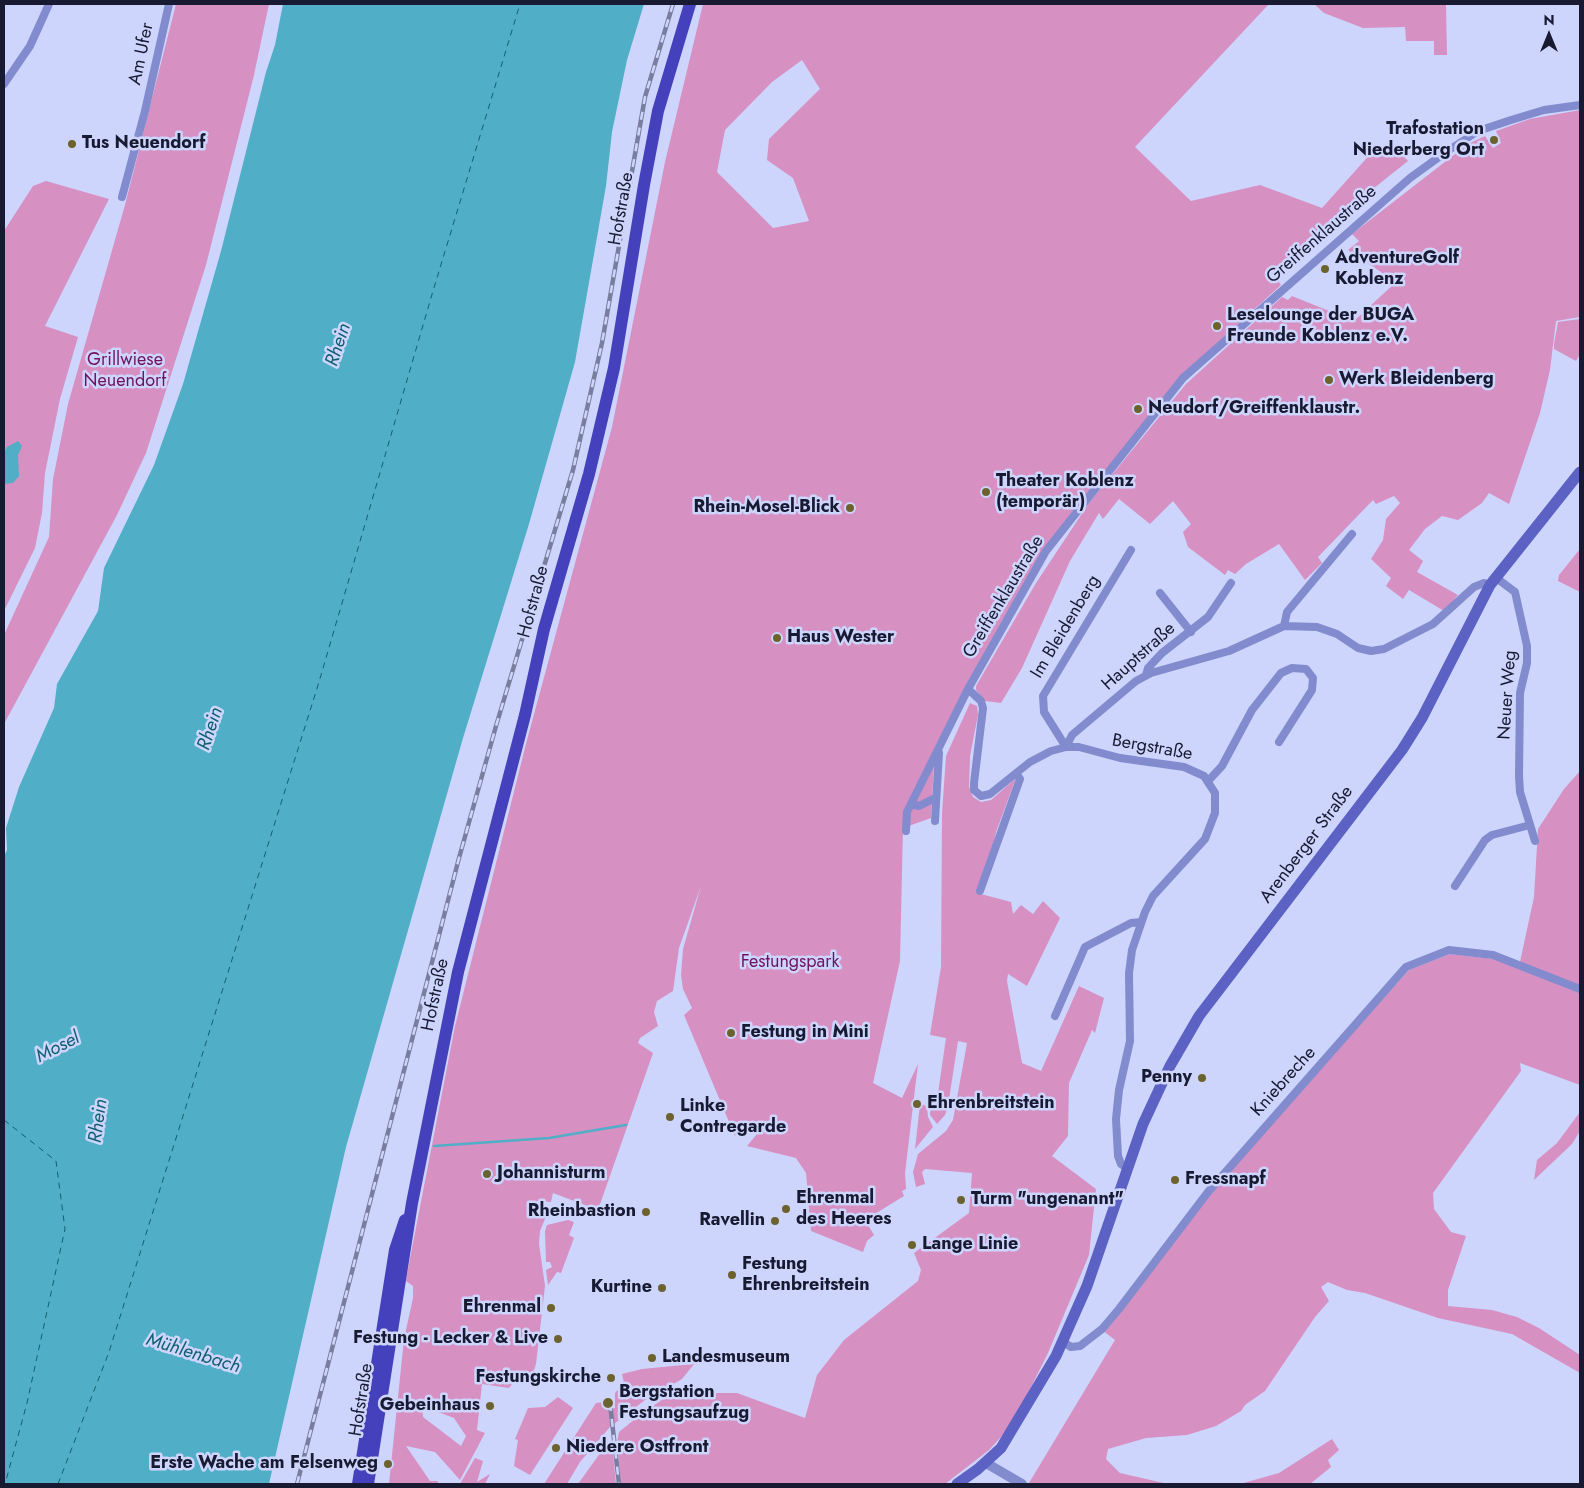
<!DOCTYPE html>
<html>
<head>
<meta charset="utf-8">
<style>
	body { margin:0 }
	#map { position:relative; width:1584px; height:1488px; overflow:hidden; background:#ced5fc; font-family:Jost,sans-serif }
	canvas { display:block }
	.frame { position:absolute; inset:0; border:5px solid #171a31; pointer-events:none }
	.north { position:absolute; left:1524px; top:10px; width:50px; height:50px; -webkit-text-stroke:4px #ced5fc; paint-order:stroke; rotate:0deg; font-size:14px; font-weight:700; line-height:20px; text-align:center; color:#171a31 }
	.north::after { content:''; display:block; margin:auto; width:18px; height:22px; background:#171a31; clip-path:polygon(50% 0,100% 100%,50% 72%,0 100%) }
</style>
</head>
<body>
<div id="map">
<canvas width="1584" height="1488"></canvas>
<div class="frame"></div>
<div class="north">N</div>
</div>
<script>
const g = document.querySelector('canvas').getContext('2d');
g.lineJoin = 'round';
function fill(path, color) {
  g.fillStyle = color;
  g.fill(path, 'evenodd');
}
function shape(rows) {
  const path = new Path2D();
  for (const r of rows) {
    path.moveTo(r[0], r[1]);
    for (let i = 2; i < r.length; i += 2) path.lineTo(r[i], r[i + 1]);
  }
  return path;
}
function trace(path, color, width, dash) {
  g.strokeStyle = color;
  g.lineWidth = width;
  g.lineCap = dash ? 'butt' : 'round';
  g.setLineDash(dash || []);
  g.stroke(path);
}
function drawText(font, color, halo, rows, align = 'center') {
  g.font = font + ' Jost,sans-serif';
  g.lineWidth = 5;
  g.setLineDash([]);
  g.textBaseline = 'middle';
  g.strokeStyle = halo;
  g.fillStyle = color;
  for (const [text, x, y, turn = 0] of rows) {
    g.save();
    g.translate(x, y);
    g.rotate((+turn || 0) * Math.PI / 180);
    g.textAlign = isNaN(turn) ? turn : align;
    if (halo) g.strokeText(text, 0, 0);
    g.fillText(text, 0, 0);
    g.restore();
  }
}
fill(shape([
	[176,4,269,4,254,75,206,265,146,453,117,515,4,724,4,635,49,537,53,479,68,404,125,205],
	[703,4,1269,4,1135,147,1191,201,1260,185,1322,208,1373,151,1401,153,1408,161,1329,224,1273,274,1281,285,1213,347,1045,550,935,747,931,818,903,828,900,961,873,1083,902,1098,918,1064,905,1173,906,1189,902,1191,904,1196,865,1220,874,1235,867,1241,863,1252,811,1231,806,1173,796,1158,747,1146,757,1134,754,1122,745,1124,735,1136,684,1015,692,1008,683,989,681,975,683,949,701,886,679,948,673,991,657,1001,654,1012,658,1026,640,1038,638,1043,653,1053,598,1210,553,1193,551,1202,536,1201,535,1210,547,1214,540,1231,539,1244,545,1286,536,1364,532,1376,521,1373,509,1388,482,1384,477,1430,485,1433,460,1480,435,1452,406,1446,430,1481,437,1481,439,1484,389,1484,404,1339,413,1298,413,1286,406,1281,407,1274,455,1026,527,740,612,427,665,162],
	[802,60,820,89,769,139,767,160,793,178,809,221,773,228,717,172,725,130,772,82],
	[422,1406,454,1418,466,1436,461,1446,423,1417],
	[1314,4,1446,4,1447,55,1434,55,1434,41,1406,41,1405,27,1363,28,1324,13],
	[1580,110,1580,317,1556,321,1550,370,1540,413,1509,504,1489,493,1482,503,1458,520,1442,516,1425,529,1409,550,1423,561,1417,572,1458,595,1444,611,1409,590,1403,599,1386,586,1391,578,1371,559,1383,540,1386,519,1400,503,1394,496,1376,504,1373,500,1318,557,1322,563,1305,580,1279,544,1246,564,1235,574,1228,570,1225,575,1188,547,1183,532,1191,524,1173,501,1150,524,1119,499,1103,519,1099,513,1070,561,1022,668,1001,703,985,701,976,690,976,686,1036,583,1089,503,1186,384,1282,297,1288,300,1292,296,1354,321,1396,282,1348,250,1359,241,1352,234,1468,144,1485,136,1493,148,1501,143,1496,131,1530,119],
	[46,181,109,199,45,326,78,337,60,399,45,473,42,513,35,548,4,611,4,231,33,186],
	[1580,319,1580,354,1576,361,1554,349,1554,344,1558,322],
	[1580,549,1580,592,1558,581,1559,575],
	[970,703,977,706,978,715,970,756,969,787,973,797,981,802,991,800,1016,778,996,832,991,854,977,893,1011,902,1013,914,1021,905,1033,914,1043,901,1060,918,1027,986,1008,974,1007,981,1022,1063,1041,1071,1079,986,1104,998,1095,1033,1092,1030,1069,1083,1068,1136,1052,1156,1096,1189,1089,1255,1048,1353,1012,1425,989,1450,945,1484,621,1484,617,1442,619,1432,640,1415,682,1386,689,1386,689,1393,737,1393,805,1418,817,1375,844,1340,918,1281,921,1270,914,1253,969,1213,972,1173,925,1169,922,1172,925,1184,916,1187,913,1172,918,1154,946,1131,953,1120,967,1043,958,1041,948,1106,945,1115,937,1124,930,1115,931,1106,936,1107,946,1038,930,1035,941,967,942,813,946,756],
	[1580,771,1580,1085,1520,1063,1521,1071,1433,1193,1434,1209,1451,1232,1466,1236,1448,1290,1448,1306,1492,1310,1517,1317,1539,1328,1580,1355,1580,1373,1512,1334,1438,1318,1365,1293,1347,1290,1328,1282,1321,1287,1329,1301,1315,1317,1265,1391,1245,1405,1241,1411,1216,1426,1187,1435,1146,1438,1108,1449,1106,1459,1120,1473,1168,1484,1029,1483,1115,1340,1102,1330,1245,1152,1409,970,1450,954,1520,962,1534,897,1538,829,1564,789],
	[920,1104,927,1106,928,1117,933,1127,915,1149],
	[1580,1112,1580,1131,1572,1144,1534,1180,1537,1160,1557,1143],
	[568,1220,574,1222,569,1235,574,1238,561,1273,557,1272,548,1285,546,1270,552,1267,550,1262,546,1262,545,1231,547,1225],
	[694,1364,682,1379,645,1400,610,1427,580,1462,567,1484,544,1484,596,1403,605,1402,606,1409,615,1408,615,1393,624,1383,622,1374,642,1369],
	[558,1397,573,1408,530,1475,514,1466,518,1440,515,1439,528,1408,545,1407],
	[1332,1439,1339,1450,1328,1460,1331,1467,1310,1484,1240,1484,1279,1473],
	[608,1442,612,1442,616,1484,578,1484],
	[475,1458,483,1461,477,1482,490,1474,485,1484,460,1484]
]), '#d690c2');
fill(shape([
	[283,4,644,4,627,60,612,132,606,186,575,362,529,524,463,738,346,1147,269,1484,4,1484,4,856,7,850,6,828,19,787,54,708,57,684,98,611,104,568,154,465,183,384,221,251,266,72,275,45],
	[18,441,22,446,18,455,19,476,13,483,4,484,4,453,7,447]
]), '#50aec7');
trace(shape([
	[434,1146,549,1138,626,1125]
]), '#50aec7', 2.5);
trace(shape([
	[4,1120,56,1161,65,1229,27,1403,5,1484],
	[58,1484,109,1352,319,682,433,291,520,4]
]), '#116072', 1, [6, 5]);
trace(shape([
	[4,84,30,46,49,4],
	[122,197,145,111,169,4],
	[1131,550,1043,696,1044,712,1066,747,1072,735,1136,681,1151,673,1229,651,1284,626,1317,627,1337,634,1358,648,1371,651,1384,649,1433,624,1474,587,1484,583,1490,585],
	[1495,577,1515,592,1527,646,1527,663,1520,693,1519,776,1520,792,1535,841],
	[1160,593,1191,632],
	[1284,626,1287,612,1352,534],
	[1146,675,1148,668,1162,653,1208,617,1231,583],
	[968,689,981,701,983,708,974,783,974,790,981,796,990,794,1030,762,1051,751,1066,747,1079,747,1120,758,1184,767,1204,776,1215,793,1215,813,1205,839,1153,896,1145,912,1132,950,1129,973,1130,1041,1119,1090,1116,1119,1118,1156,1121,1164,1128,1169],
	[1209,780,1222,766,1252,710,1281,673,1292,668,1306,669,1313,678,1312,690,1279,742],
	[911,804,919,806,935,798],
	[935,821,939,753],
	[906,831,907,812,968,689,1046,551,1183,378,1410,178,1446,152,1478,131,1511,120,1544,110,1580,105],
	[1455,886,1485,840,1492,835,1530,825],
	[980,891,1020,779,1016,773],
	[1055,1016,1085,947,1131,923,1141,922],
	[1063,1342,1071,1347,1080,1346,1102,1329,1119,1309,1208,1192,1406,967,1449,950,1493,955,1580,989]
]), '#828bcd', 8);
trace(shape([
	[986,1463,1022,1484]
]), '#828bcd', 10);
trace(shape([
	[957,1484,978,1469,1001,1448,1056,1356,1087,1286,1143,1124,1170,1066,1199,1016,1402,750,1422,718,1490,585,1580,472]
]), '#5c62c3', 11);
trace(shape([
	[358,1484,395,1250,405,1220],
	[368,1484,412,1203,458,972,525,715,544,629,589,474,614,368,644,185,658,111,690,4]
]), '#4540bb', 12);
const rail = shape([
	[610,1403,619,1484],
	[297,1484,459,858,496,726,573,470,602,343,645,97,673,4]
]);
trace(rail, '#797e9e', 4.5);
trace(rail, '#ced5fc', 2.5, [8]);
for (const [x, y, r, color] of [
	[1494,140,5,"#6c622e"],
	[72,144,5,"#6c622e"],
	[1325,269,5,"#6c622e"],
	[1217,326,5,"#6c622e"],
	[1329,380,5,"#6c622e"],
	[1138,409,5,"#6c622e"],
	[986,492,5,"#6c622e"],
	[850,508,5,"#6c622e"],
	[777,638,5,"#6c622e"],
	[731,1033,5,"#6c622e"],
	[1202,1078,5,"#6c622e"],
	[917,1104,5,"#6c622e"],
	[670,1117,5,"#6c622e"],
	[487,1174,5,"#6c622e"],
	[1175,1180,5,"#6c622e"],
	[961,1200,5,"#6c622e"],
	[786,1209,5,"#6c622e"],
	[646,1212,5,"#6c622e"],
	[775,1221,5,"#6c622e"],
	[912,1245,5,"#6c622e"],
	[732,1275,5,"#6c622e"],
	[662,1288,5,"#6c622e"],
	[551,1308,5,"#6c622e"],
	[558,1339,5,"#6c622e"],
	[652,1358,5,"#6c622e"],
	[611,1378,5,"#6c622e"],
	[608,1403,6,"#6c622e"],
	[490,1406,5,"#6c622e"],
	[556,1448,5,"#6c622e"],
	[388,1464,5,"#6c622e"]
]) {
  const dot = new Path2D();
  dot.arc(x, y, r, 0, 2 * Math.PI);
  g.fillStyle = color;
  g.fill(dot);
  trace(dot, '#ced5fc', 2);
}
drawText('18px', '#171a31', '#ced5fc', [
	["Am Ufer",142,54,-78],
	["Hofstraße",622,209,-80],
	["Greiffenklaustraße",1322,235,-41],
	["Greiffenklaustraße",1004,597,-59],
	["Hofstraße",534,602,-75],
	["Im Bleidenberg",1066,627,-59],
	["Hauptstraße",1139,657,-42],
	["Neuer Weg",1508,695,-86],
	["Bergstraße",1152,748,10],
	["Arenberger Straße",1307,845,-53],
	["Hofstraße",436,995,-78],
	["Kniebreche",1284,1082,-48],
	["Hofstraße",362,1400,-81]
]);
drawText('bold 18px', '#171a31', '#ced5fc', [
	["Trafostation",1484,130,"right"],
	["Niederberg Ort",1484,151,"right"],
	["Tus Neuendorf",82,144],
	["AdventureGolf",1335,259],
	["Koblenz",1335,280],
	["Leselounge der BUGA",1227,316],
	["Freunde Koblenz e.V.",1227,337],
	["Werk Bleidenberg",1339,380],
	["Neudorf/Greiffenklaustr.",1148,409],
	["Theater Koblenz",996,482],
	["(temporär)",996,503],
	["Rhein-Mosel-Blick",840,508,"right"],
	["Haus Wester",787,638],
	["Festung in Mini",741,1033],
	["Penny",1192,1078,"right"],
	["Ehrenbreitstein",927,1104],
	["Linke",680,1107],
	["Contregarde",680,1128],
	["Johannisturm",497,1174],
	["Fressnapf",1185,1180],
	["Ehrenmal",796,1199],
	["des Heeres",796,1220],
	["Turm \"ungenannt\"",971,1200],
	["Rheinbastion",636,1212,"right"],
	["Ravellin",765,1221,"right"],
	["Lange Linie",922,1245],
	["Festung",742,1265],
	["Ehrenbreitstein",742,1286],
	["Kurtine",652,1288,"right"],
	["Ehrenmal",541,1308,"right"],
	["Festung - Lecker & Live",548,1339,"right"],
	["Landesmuseum",662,1358],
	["Festungskirche",601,1378,"right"],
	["Bergstation",619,1393],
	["Festungsaufzug",619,1414],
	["Gebeinhaus",480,1406,"right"],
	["Niedere Ostfront",566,1448],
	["Erste Wache am Felsenweg",378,1464,"right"]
], 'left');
drawText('18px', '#71125f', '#ced5fc', [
	["Grillwiese",125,361],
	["Neuendorf",125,382],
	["Festungspark",790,963]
]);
drawText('italic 19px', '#116072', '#ced5fc', [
	["Rhein",339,345,-72],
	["Rhein",211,729,-72],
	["Mosel",58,1048,-27],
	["Rhein",99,1121,-82],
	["Mühlenbach",193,1354,17]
]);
</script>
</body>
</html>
